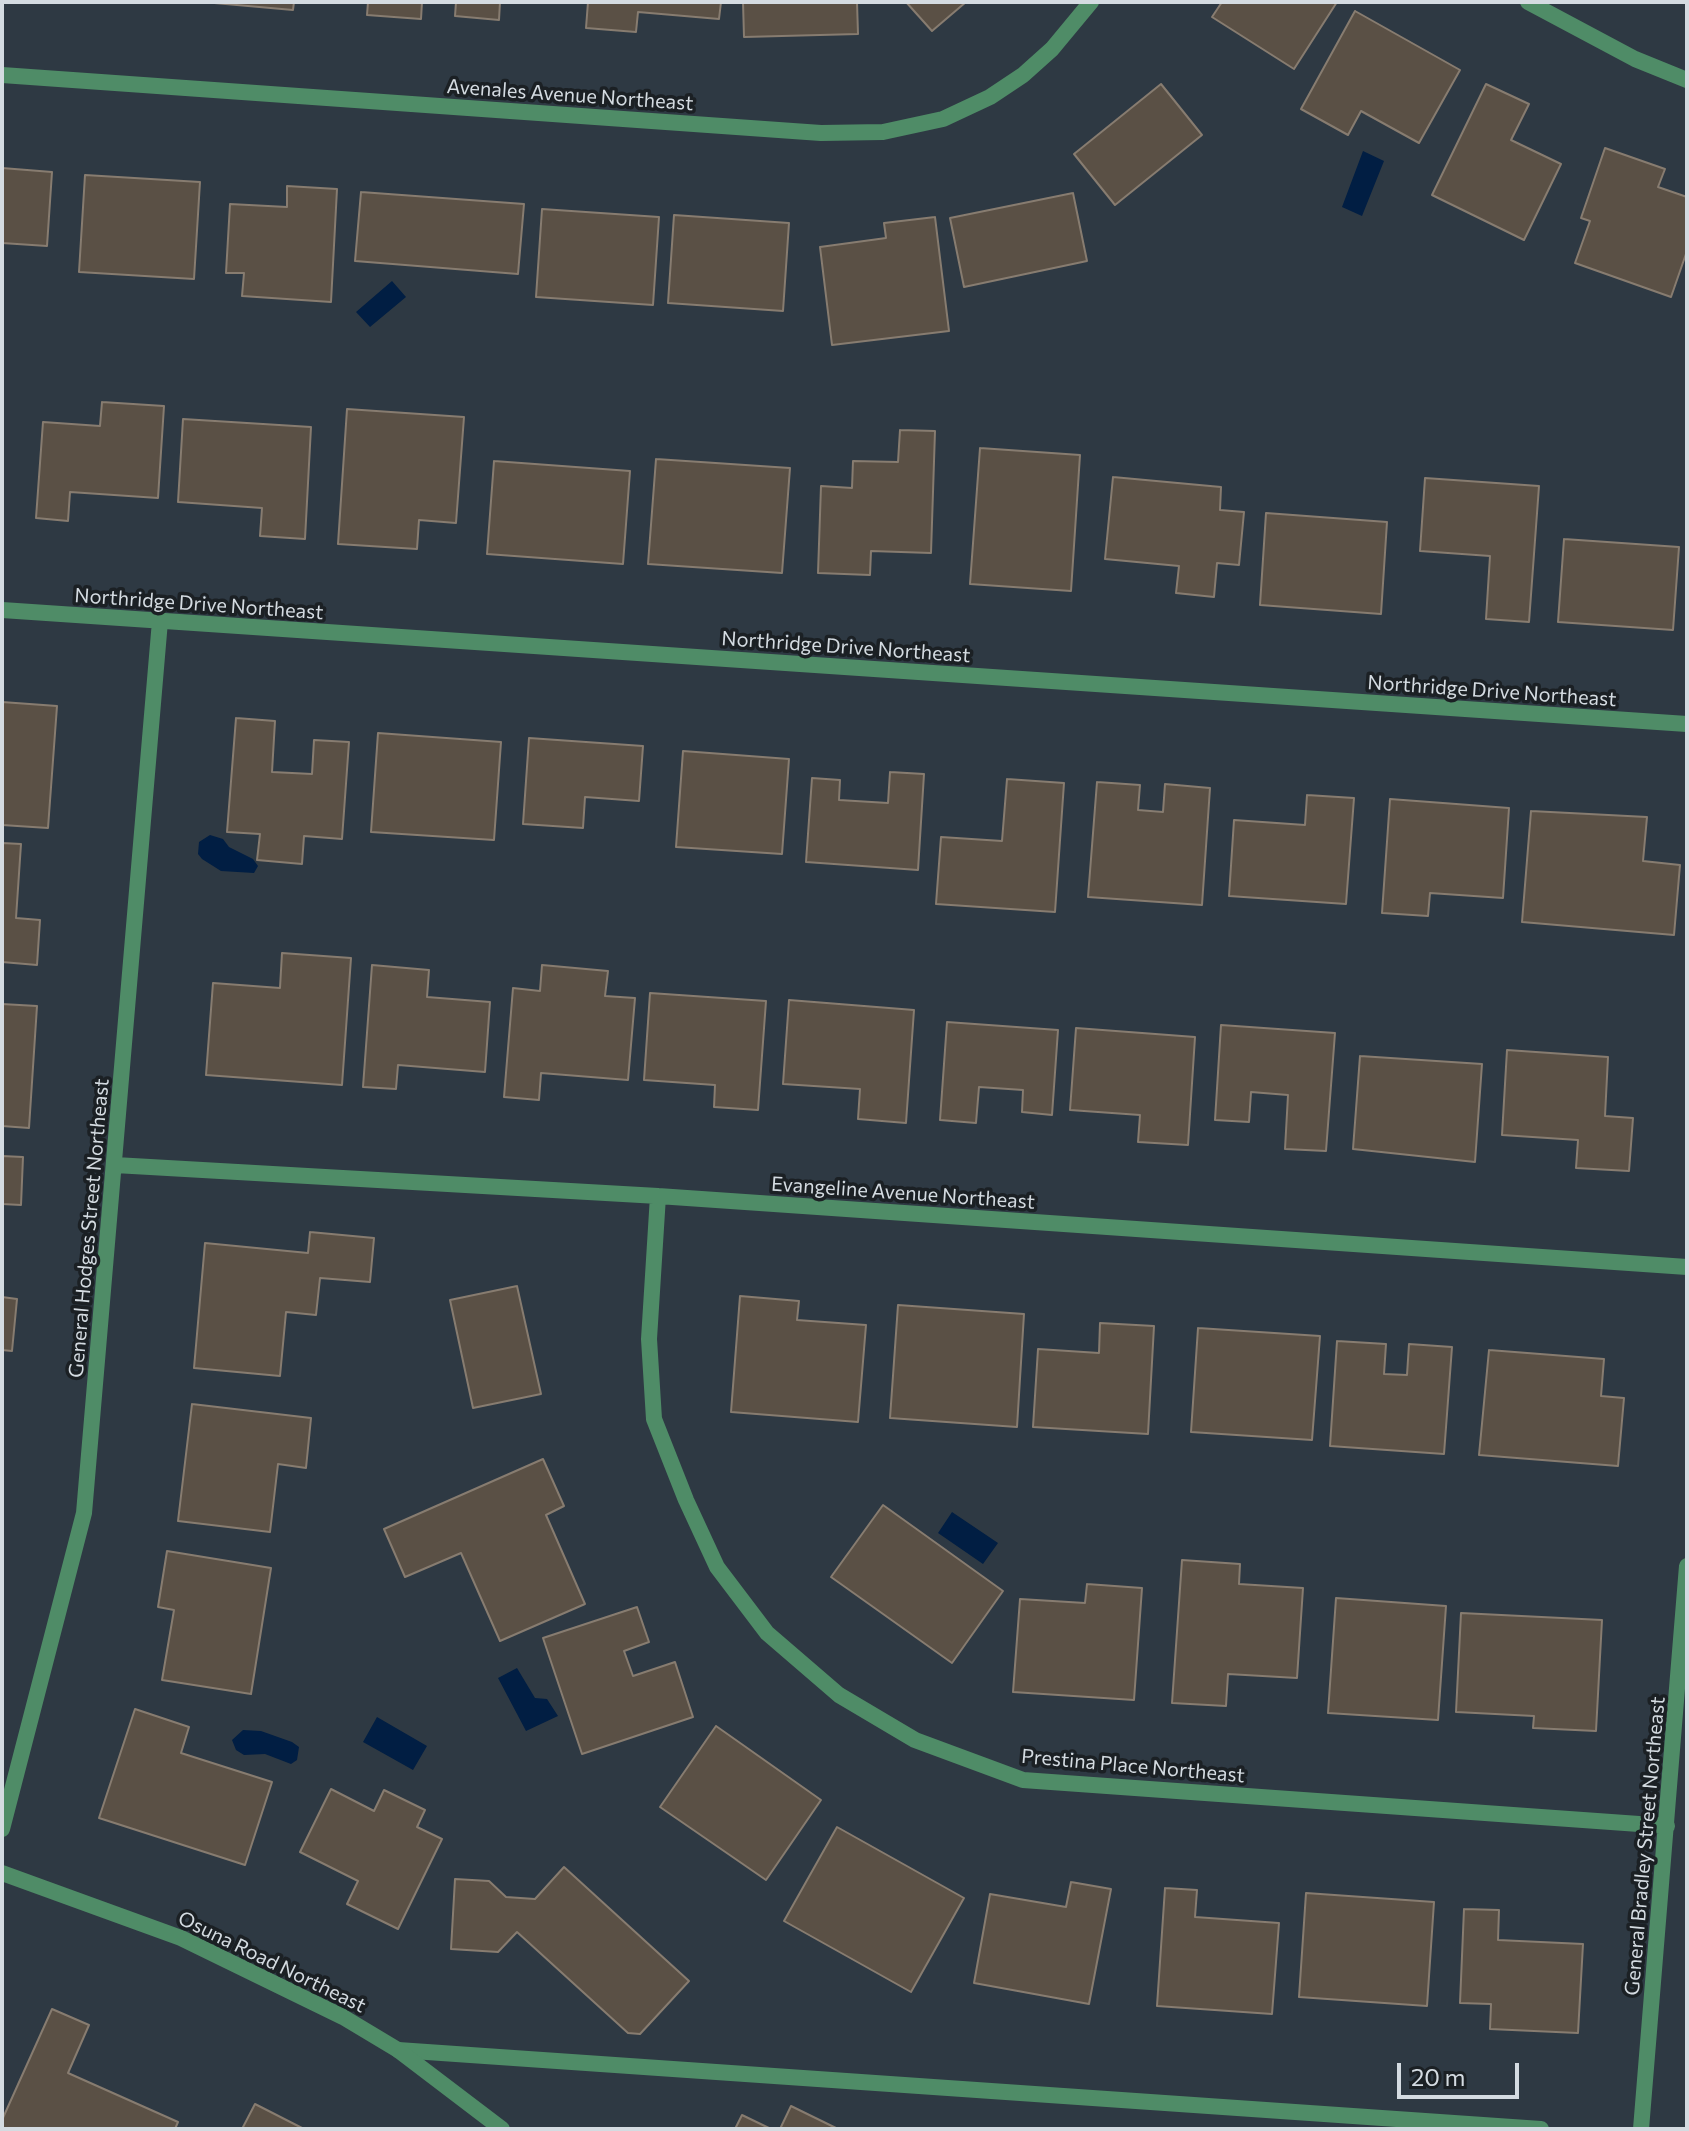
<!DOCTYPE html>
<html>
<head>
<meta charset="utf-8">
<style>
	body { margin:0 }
	#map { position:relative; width:1689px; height:2131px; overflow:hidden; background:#2e3943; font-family:Commissioner,sans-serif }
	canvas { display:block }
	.frame { position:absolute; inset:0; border:4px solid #d4dbe1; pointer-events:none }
	.scale { position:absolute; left:1397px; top:2063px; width:122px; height:36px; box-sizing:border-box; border:4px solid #d4dbe1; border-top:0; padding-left:10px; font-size:24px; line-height:28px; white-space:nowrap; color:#d4dbe1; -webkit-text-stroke:6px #1b2024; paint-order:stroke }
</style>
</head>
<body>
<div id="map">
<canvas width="1689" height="2131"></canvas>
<div class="frame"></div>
<div class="scale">20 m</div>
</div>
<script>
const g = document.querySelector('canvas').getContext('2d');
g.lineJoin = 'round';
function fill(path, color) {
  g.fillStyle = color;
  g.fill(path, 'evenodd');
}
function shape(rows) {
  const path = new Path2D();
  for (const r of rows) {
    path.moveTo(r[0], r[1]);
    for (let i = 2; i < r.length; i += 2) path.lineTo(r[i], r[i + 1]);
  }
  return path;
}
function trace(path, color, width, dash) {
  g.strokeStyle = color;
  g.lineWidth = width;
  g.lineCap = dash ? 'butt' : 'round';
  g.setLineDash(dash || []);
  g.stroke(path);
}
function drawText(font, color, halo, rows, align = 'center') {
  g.font = font + ' Commissioner,sans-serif';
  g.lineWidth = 7;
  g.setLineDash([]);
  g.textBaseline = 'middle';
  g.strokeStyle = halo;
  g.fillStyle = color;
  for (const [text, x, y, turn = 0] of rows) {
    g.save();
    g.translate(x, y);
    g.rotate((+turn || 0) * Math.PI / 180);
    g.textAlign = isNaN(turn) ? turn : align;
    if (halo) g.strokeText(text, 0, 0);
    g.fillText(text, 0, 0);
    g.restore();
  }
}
fill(shape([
	[1363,151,1384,161,1362,216,1342,207],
	[392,281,406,297,370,327,356,312],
	[210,835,223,839,229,847,253,859,258,866,254,873,221,871,202,859,198,854,199,842],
	[952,1512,998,1543,983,1564,938,1533],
	[517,1668,535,1698,547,1699,558,1716,526,1731,498,1678],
	[377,1717,427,1746,413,1770,363,1742],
	[243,1730,261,1731,292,1742,299,1747,297,1760,291,1764,265,1754,244,1755,236,1750,232,1740]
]), '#011e43');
const building = shape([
	[203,2,294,2,293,10,203,2],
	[368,2,422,2,421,19,367,15,368,2],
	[456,2,500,2,499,20,455,16,456,2],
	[588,2,721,2,719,19,638,12,636,32,586,28,588,2],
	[743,2,857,2,858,34,744,37,743,2],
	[906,2,966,2,932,31,906,2],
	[1222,2,1337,2,1294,69,1212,17,1222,2],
	[1355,11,1460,70,1419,143,1361,111,1348,135,1301,109,1355,11],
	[1161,84,1202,135,1115,205,1074,154,1161,84],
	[1486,84,1529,104,1511,140,1561,164,1524,240,1432,195,1486,84],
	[1605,148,1665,169,1658,187,1687,197,1687,251,1671,297,1575,263,1590,221,1581,218,1605,148],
	[2,168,52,172,47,246,2,243,2,168],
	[85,175,200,182,194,279,79,272,85,175],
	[287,186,337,189,331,302,242,296,244,273,226,273,230,204,287,207,287,186],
	[361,192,524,204,518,274,355,261,361,192],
	[1073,193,1087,261,964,287,950,218,1073,193],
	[542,209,659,217,653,305,536,297,542,209],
	[674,215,789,223,783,311,668,303,674,215],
	[935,217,949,331,832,345,820,247,886,238,884,223,935,217],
	[102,402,164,406,158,498,70,492,68,521,36,518,43,422,100,426,102,402],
	[347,409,464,417,456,523,419,520,417,549,338,544,347,409],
	[183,419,311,427,305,539,260,536,262,508,178,502,183,419],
	[900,430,935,431,931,553,871,551,870,575,818,573,821,486,852,488,853,461,898,462,900,430],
	[980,448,1080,455,1071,591,970,584,980,448],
	[656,459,790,468,782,573,648,564,656,459],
	[494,461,630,471,623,564,487,554,494,461],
	[1113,477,1221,487,1220,510,1244,512,1239,565,1217,563,1214,597,1176,593,1179,566,1105,559,1113,477],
	[1425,478,1539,486,1529,622,1486,619,1490,556,1420,551,1425,478],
	[1266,513,1387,522,1381,614,1260,605,1266,513],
	[1564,539,1679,547,1673,630,1558,622,1564,539],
	[2,702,57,706,48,828,2,825,2,702],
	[236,718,275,721,272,772,312,774,314,740,349,742,342,839,304,836,302,864,257,860,260,834,227,832,236,718],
	[378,733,501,742,494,840,371,832,378,733],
	[529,738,643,746,639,801,585,797,583,828,523,824,529,738],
	[683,751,789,759,782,854,676,847,683,751],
	[890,772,924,774,918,870,806,862,812,778,840,780,839,800,888,803,890,772],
	[1007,779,1064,783,1055,912,936,904,941,837,1002,841,1007,779],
	[1097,782,1140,785,1138,810,1163,812,1165,784,1210,788,1202,905,1088,897,1097,782],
	[1307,795,1354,798,1346,904,1229,896,1234,820,1305,825,1307,795],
	[1390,799,1509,808,1503,898,1430,893,1428,916,1382,913,1390,799],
	[1531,811,1647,817,1643,861,1680,865,1674,935,1522,922,1531,811],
	[2,843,21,844,16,918,40,920,37,965,2,962,2,843],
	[282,953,351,958,342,1085,206,1075,213,983,280,988,282,953],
	[372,965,429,970,427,997,490,1002,485,1072,398,1065,396,1089,363,1087,372,965],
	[542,965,608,971,605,996,635,998,628,1080,541,1073,539,1100,504,1097,513,988,540,991,542,965],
	[650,993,766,1001,758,1110,714,1107,715,1085,644,1080,650,993],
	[789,1000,914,1010,906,1123,858,1119,860,1089,783,1084,789,1000],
	[2,1004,37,1006,29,1128,2,1126,2,1004],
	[947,1022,1058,1030,1052,1115,1022,1112,1023,1090,979,1087,976,1123,940,1120,947,1022],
	[1221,1025,1335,1033,1326,1151,1285,1149,1288,1095,1251,1092,1249,1122,1215,1120,1221,1025],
	[1076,1028,1195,1037,1188,1145,1138,1142,1140,1115,1070,1110,1076,1028],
	[1507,1050,1608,1057,1605,1116,1633,1118,1629,1171,1576,1168,1578,1140,1502,1135,1507,1050],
	[1360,1056,1482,1064,1475,1162,1353,1149,1360,1056],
	[2,1156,23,1157,21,1205,2,1204,2,1156],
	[310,1232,374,1238,370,1282,320,1278,316,1315,286,1312,280,1376,194,1368,205,1243,308,1253,310,1232],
	[517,1286,541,1394,473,1408,450,1300,517,1286],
	[740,1296,799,1301,797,1320,866,1325,858,1422,731,1412,740,1296],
	[2,1297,17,1299,12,1351,2,1350,2,1297],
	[898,1305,1024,1314,1017,1427,890,1418,898,1305],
	[1100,1323,1154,1326,1148,1434,1033,1427,1038,1349,1099,1353,1100,1323],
	[1198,1328,1320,1336,1312,1440,1191,1432,1198,1328],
	[1337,1341,1386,1344,1384,1374,1407,1375,1409,1344,1452,1347,1444,1454,1330,1446,1337,1341],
	[1489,1350,1604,1359,1601,1396,1624,1398,1618,1466,1479,1455,1489,1350],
	[192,1404,311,1418,306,1468,278,1464,270,1532,178,1521,192,1404],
	[543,1459,564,1506,546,1515,585,1604,500,1641,461,1553,405,1577,384,1529,543,1459],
	[883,1505,1003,1591,952,1663,831,1577,883,1505],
	[167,1551,271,1568,251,1694,162,1680,174,1610,158,1607,167,1551],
	[1182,1560,1240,1564,1239,1584,1303,1588,1297,1678,1228,1674,1226,1706,1172,1703,1182,1560],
	[1087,1584,1142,1588,1134,1700,1013,1692,1020,1599,1085,1603,1087,1584],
	[1336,1598,1446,1606,1438,1720,1328,1713,1336,1598],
	[637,1607,649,1642,624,1651,633,1676,675,1662,693,1717,582,1754,543,1638,637,1607],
	[1461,1613,1602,1620,1596,1731,1533,1728,1534,1716,1456,1712,1461,1613],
	[135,1709,189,1727,181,1753,272,1782,245,1865,99,1818,135,1709],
	[716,1726,821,1800,766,1880,660,1807,716,1726],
	[331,1789,374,1811,384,1790,425,1810,417,1827,442,1839,398,1929,347,1904,358,1881,300,1852,331,1789],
	[837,1827,964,1898,911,1992,784,1921,837,1827],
	[564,1867,689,1981,640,2034,628,2033,517,1932,498,1952,451,1949,455,1879,489,1881,506,1897,535,1899,564,1867],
	[1071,1882,1111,1889,1089,2004,974,1983,990,1894,1066,1907,1071,1882],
	[1165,1888,1197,1890,1195,1917,1279,1923,1272,2014,1157,2006,1165,1888],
	[1306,1893,1434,1902,1427,2006,1299,1997,1306,1893],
	[1464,1909,1499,1910,1498,1940,1583,1944,1578,2033,1490,2029,1491,2004,1460,2003,1464,1909],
	[52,2009,89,2025,68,2073,178,2122,175,2129,2,2129,2,2120,52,2009],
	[255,2104,304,2129,242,2129,255,2104],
	[791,2106,838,2129,780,2129,791,2106],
	[742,2115,771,2129,735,2129,742,2115]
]);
fill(building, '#5a5045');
trace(building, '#877c70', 2);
trace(shape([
	[398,2050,1541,2129]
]), '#4f8c67', 16);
trace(shape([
	[1528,2,1635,59,1687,80],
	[2,75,821,133,883,132,943,119,990,97,1023,75,1052,49,1091,2],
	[2,610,1687,724],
	[115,1165,658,1196,1687,1267],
	[658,1196,649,1339,654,1419,686,1500,717,1567,767,1633,839,1695,915,1740,1023,1780,1667,1826],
	[2,1829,84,1513,160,621],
	[1641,2129,1687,1566]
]), '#4f8c67', 16);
trace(shape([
	[2,1873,181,1938,343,2017,398,2050,502,2129]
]), '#4f8c67', 16);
drawText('20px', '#d4dbe1', '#1b2024', [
	["Avenales Avenue Northeast",570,95,4],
	["Northridge Drive Northeast",199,604,4],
	["Northridge Drive Northeast",846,647,4],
	["Northridge Drive Northeast",1492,691,4],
	["Evangeline Avenue Northeast",903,1193,4],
	["General Hodges Street Northeast",89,1228,-85],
	["Prestina Place Northeast",1133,1766,5],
	["General Bradley Street Northeast",1645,1846,-85],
	["Osuna Road Northeast",272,1962,26]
]);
</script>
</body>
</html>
